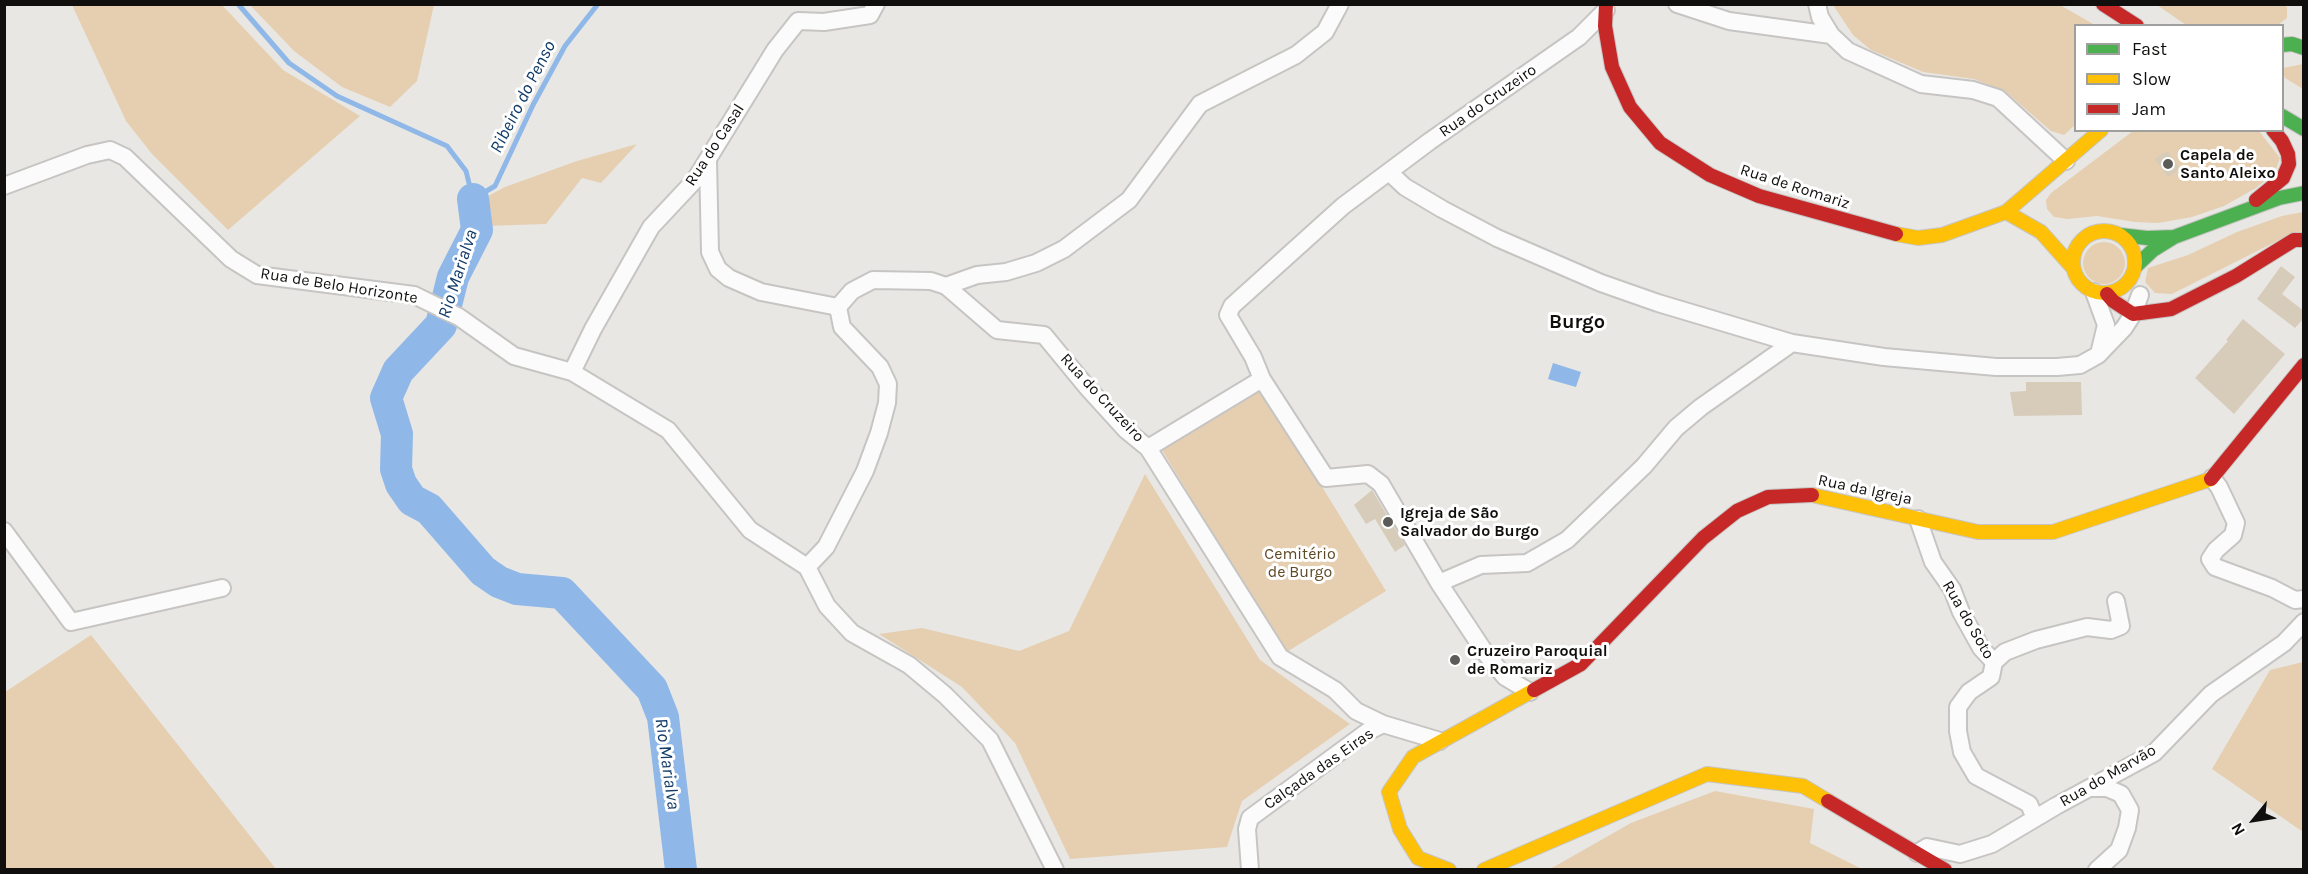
<!DOCTYPE html>
<html>
<head>
<meta charset="utf-8">
<style>
	body { margin:0 }
	#map { position:relative; width:2308px; height:874px; overflow:hidden; background:#e9e7e4; font-family:Karla,sans-serif }
	canvas { display:block }
	.frame { position:absolute; inset:0; border:6px solid #100f0d; pointer-events:none }
	.legend { position:absolute; left:2074px; top:24px; width:210px; height:108px; box-sizing:border-box; background:#fff; border:2px solid #9f9f9e; margin:0; padding:8px 10px; list-style:none; font-size:18px; color:#100f0d }
	.legend li { display:flex; align-items:center; gap:12px; height:30px }
	.legend b { width:30px; border:2px solid #9f9f9e }
	.north { position:absolute; left:2224px; top:790px; width:60px; height:60px; -webkit-text-stroke:4px #fff; paint-order:stroke; rotate:240deg; font-size:16px; font-weight:700; line-height:24px; text-align:center; color:#100f0d }
	.north::after { content:''; display:block; margin:auto; width:21px; height:27px; background:#100f0d; clip-path:polygon(50% 0,100% 100%,50% 72%,0 100%) }
</style>
</head>
<body>
<div id="map">
<canvas width="2308" height="874"></canvas>
<div class="frame"></div>
<ul class="legend">
<li><b style="height:8px;background:#4caf50"></b>Fast</li>
<li><b style="height:8px;background:#ffc107"></b>Slow</li>
<li><b style="height:8px;background:#c62828"></b>Jam</li>
</ul>
<div class="north">N</div>
</div>
<script>
const g = document.querySelector('canvas').getContext('2d');
g.lineJoin = 'round';
function fill(path, color) {
  g.fillStyle = color;
  g.fill(path, 'evenodd');
}
function shape(rows) {
  const path = new Path2D();
  for (const r of rows) {
    if (r.length === 3) {
      path.moveTo(r[0] + r[2], r[1]);
      path.arc(r[0], r[1], r[2], 0, 2 * Math.PI);
      continue;
    }
    path.moveTo(r[0], r[1]);
    for (let i = 2; i < r.length; i += 2) path.lineTo(r[i], r[i + 1]);
  }
  return path;
}
function trace(path, color, width, dash) {
  g.strokeStyle = color;
  g.lineWidth = width;
  g.lineCap = dash ? 'butt' : 'round';
  g.setLineDash(dash || []);
  g.stroke(path);
}
function drawText(font, color, halo, rows, align = 'center') {
  g.font = font + ' Karla,sans-serif';
  g.lineWidth = 6;
  g.setLineDash([]);
  g.textBaseline = 'middle';
  g.strokeStyle = halo;
  g.fillStyle = color;
  for (const [text, x, y, turn = 0] of rows) {
    g.save();
    g.translate(x, y);
    g.rotate((+turn || 0) * Math.PI / 180);
    g.textAlign = isNaN(turn) ? turn : align;
    if (halo) g.strokeText(text, 0, 0);
    g.fillText(text, 0, 0);
    g.restore();
  }
}
fill(shape([
	[72,5,222,5,283,70,360,116,228,230,152,154,126,121],
	[250,5,434,5,417,81,390,107,342,87,294,51],
	[1833,5,2060,5,2095,25,2076,26,2075,125,2064,135,2051,131,2006,92,1974,79,1923,72,1871,50,1853,35],
	[2157,5,2283,5,2287,7,2287,18,2278,25,2186,25],
	[2303,64,2304,64,2303,89,2285,78,2282,71,2283,68],
	[2133,131,2259,131,2280,158,2275,172,2256,188,2224,206,2192,217,2158,223,2135,222,2097,216,2068,219,2054,217,2047,209,2046,200,2051,193],
	[637,144,601,183,582,178,546,224,485,226,479,201,505,187,577,161],
	[2303,212,2303,231,2289,235,2172,294,2155,293,2145,282,2148,268,2188,255,2237,232,2282,216],
	[2104,263,21],
	[1262,389,1386,591,1285,653,1162,450],
	[1145,474,1260,660,1350,724,1242,801,1227,847,1070,859,1015,743,962,687,879,634,922,628,1019,651,1069,631],
	[91,635,220,798,276,869,5,869,5,692],
	[2303,662,2304,662,2303,832,2212,769,2270,670],
	[1715,791,1814,809,1810,843,1862,869,1550,869,1631,823]
]), '#e5cfb0');
fill(shape([
	[1553,363,1581,372,1576,387,1548,379]
]), '#8fb8e8');
trace(shape([
	[238,4,289,63,337,96,447,146,466,171,473,199,495,186,533,105,565,46,598,4]
]), '#8fb8e8', 5);
trace(shape([
	[473,199,477,230,453,277,441,325,398,371,386,398,397,434,396,469,401,484,412,500,429,509,483,571,499,582,517,589,562,593,652,689,663,717,681,870]
]), '#8fb8e8', 32);
fill(shape([
	[2167,151,2180,169,2168,177,2155,159],
	[2281,266,2295,277,2282,294,2304,311,2304,318,2295,328,2257,299],
	[2243,319,2285,354,2234,414,2195,378,2228,341,2226,340],
	[2026,382,2081,382,2082,415,2014,416,2010,392,2026,391],
	[1372,490,1405,545,1395,552,1375,519,1366,524,1354,505]
]), '#d7ccba');
const street = shape([
	[1677,4,1729,21,1831,35],
	[1817,4,1820,17,1831,35,1848,51,1921,84,1973,90,1998,98,2066,161],
	[708,160,710,252,718,269,729,278,761,292,838,307],
	[1390,173,1405,187,1442,209,1497,238,1601,283,1658,303,1792,343],
	[4,186,87,155,110,150,125,157,231,259,257,275,414,295,459,317,514,356,572,372,668,430,750,530,807,567,827,606,852,633,909,665,945,695,990,740,1055,870],
	[946,286,977,275,1006,272,1036,263,1064,249,1129,200,1200,104,1296,55,1325,32,1340,4],
	[2094,292,2106,325,2099,354],
	[572,372,593,329,651,227,695,180,775,50,798,21,824,22,870,15,876,4],
	[1148,448,1262,379],
	[2212,478,2219,487,2236,523,2233,535,2216,550,2210,559,2215,567,2272,588,2295,600,2304,599],
	[1918,519,1933,562,1952,589,1961,612,1981,648,1994,662],
	[4,531,71,622,222,588],
	[807,567,826,547,865,471,879,433,887,403,888,384,880,367,842,327,838,307,852,291,873,280,931,281,946,286,997,330,1044,335,1086,386,1126,430,1148,448,1280,657,1335,690,1356,711,1383,724],
	[1439,583,1481,565,1527,563,1567,540,1644,466,1676,428,1701,407,1792,343,1884,357,1996,367,2057,367,2080,365,2098,355,2124,328,2133,314,2140,295],
	[1994,662,1991,677,1969,692,1958,707,1958,731,1962,752,1976,776,2029,804,2035,818],
	[1994,662,2005,652,2036,640,2087,627,2111,630,2121,626,2116,601],
	[1530,692,1505,677,1486,654,1439,583,1381,484,1368,474,1326,478,1262,379,1253,357,1228,315,1232,306,1343,206,1430,141,1579,37,1606,10],
	[2091,788,2107,788,2121,794,2130,810,2127,828,2119,850,2097,870],
	[1917,853,1927,847,1960,854,1992,844,2056,806,2154,753,2211,694,2284,643,2304,622],
	[1250,870,1247,829,1250,818,1367,732,1383,724,1440,741]
]);
const fast = shape([
	[2282,45,2292,44,2304,48],
	[2282,116,2304,129],
	[2120,235,2147,238,2174,237],
	[2135,267,2153,250,2174,237,2279,198,2304,193]
]);
const slow = shape([
	[2006,212,2041,232,2074,269],
	[2104,262,31],
	[1896,234,1918,238,1942,235,2006,212,2101,130],
	[1812,495,1978,532,2053,532,2211,479],
	[1449,870,1418,858,1400,829,1389,792,1413,757,1534,690],
	[1484,870,1707,774,1803,786,1828,801]
]);
const jam = shape([
	[1606,4,1605,26,1612,67,1630,107,1660,143,1710,175,1759,196,1896,234],
	[2103,4,2137,26],
	[2256,200,2283,178,2289,164,2288,154,2282,141,2273,130],
	[2107,294,2113,301,2133,314,2171,309,2236,276,2294,240,2304,240],
	[2211,479,2304,365],
	[1534,690,1581,664,1703,538,1737,511,1768,497,1812,495],
	[1828,801,1945,870]
]);
trace(street, '#c6c5c3', 20);
trace(fast, '#c6c5c3', 16);
trace(slow, '#c6c5c3', 16);
trace(jam, '#c6c5c3', 16);
trace(street, '#fcfbfb', 16);
trace(fast, '#4caf50', 14);
trace(slow, '#ffc107', 14);
trace(jam, '#c62828', 14);
for (const [x, y, r, color] of [
	[2168,164,6,"#5c5b58"],
	[1388,522,6,"#5c5b58"],
	[1455,660,6,"#5c5b58"]
]) {
  const dot = new Path2D();
  dot.arc(x, y, r, 0, 2 * Math.PI);
  g.fillStyle = color;
  g.fill(dot);
  trace(dot, '#fff', 2);
}
drawText('16px', '#100f0d', '#fff', [
	["Rua do Cruzeiro",1488,101,-35],
	["Rua do Casal",715,145,-57],
	["Rua de Romariz",1795,187,18],
	["Rua de Belo Horizonte",339,286,9],
	["Rua do Cruzeiro",1102,398,47],
	["Rua da Igreja",1865,490,12],
	["Rua do Soto",1968,620,60],
	["Calçada das Eiras",1319,769,-35],
	["Rua do Marvão",2108,776,-30]
]);
drawText('bold 16px', '#100f0d', '#fff', [
	["Capela de",2180,155],
	["Santo Aleixo",2180,173],
	["Igreja de São",1400,513],
	["Salvador do Burgo",1400,531],
	["Cruzeiro Paroquial",1467,651],
	["de Romariz",1467,669]
], 'left');
drawText('16px', '#604925', '#fff', [
	["Cemitério",1300,554],
	["de Burgo",1300,572]
]);
drawText('italic 18px', '#113b68', '#fff', [
	["Ribeiro do Penso",523,97,-63],
	["Rio Marialva",458,274,-72],
	["Rio Marialva",667,764,82]
]);
drawText('bold 20px', '#100f0d', '#fff', [
	["Burgo",1577,322]
]);
</script>
</body>
</html>
